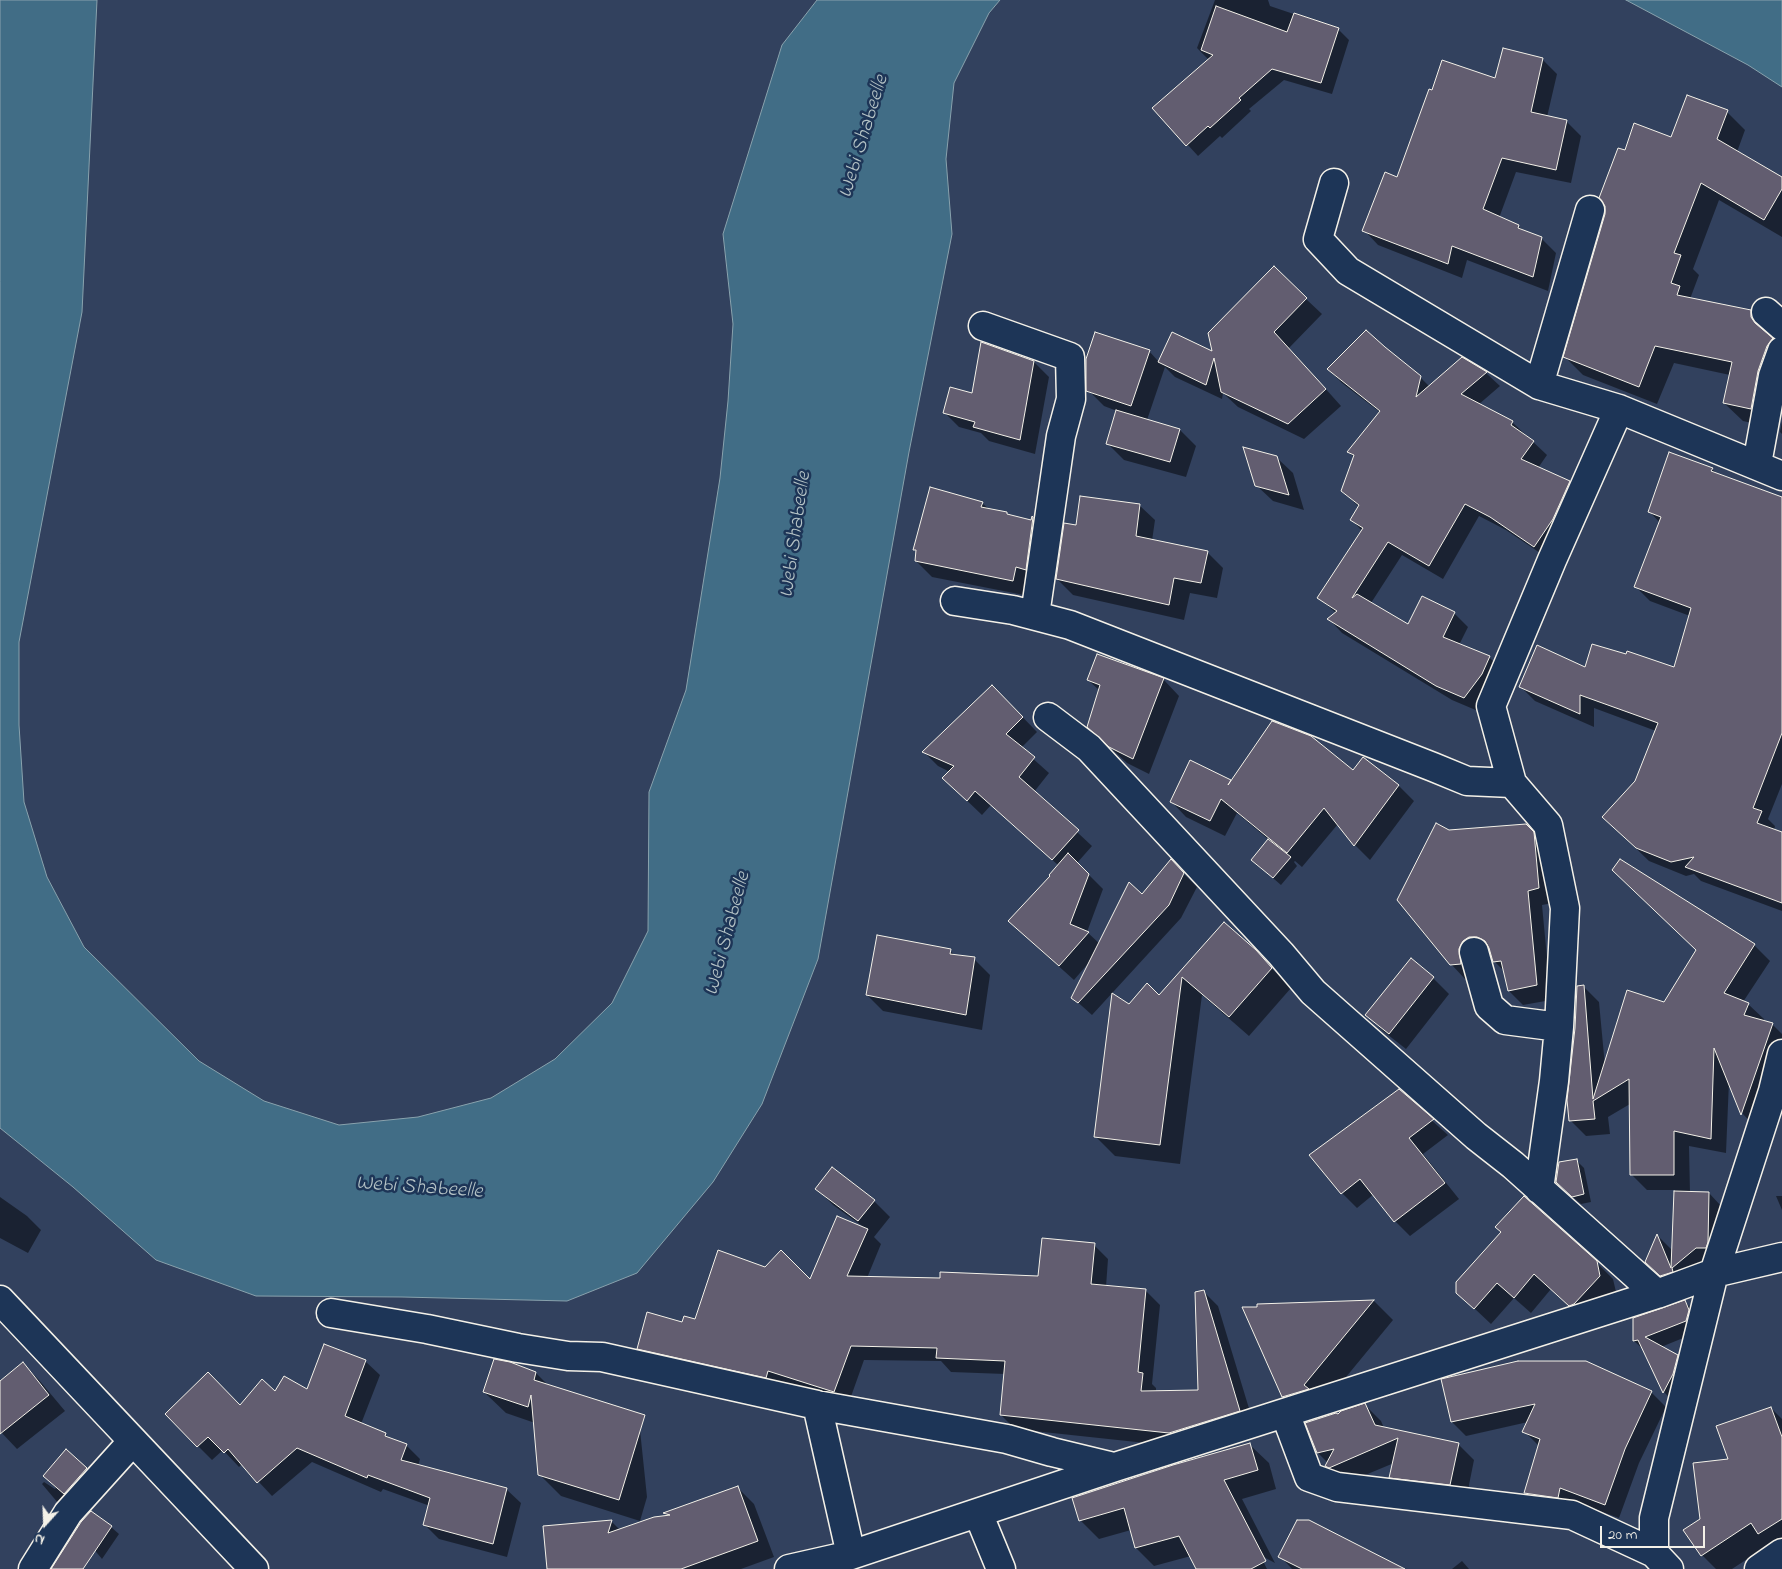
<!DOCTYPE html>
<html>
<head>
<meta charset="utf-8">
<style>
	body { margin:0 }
	#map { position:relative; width:1782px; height:1569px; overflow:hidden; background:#32415e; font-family:"Indie Flower",sans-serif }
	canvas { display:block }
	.north { position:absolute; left:20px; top:1499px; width:50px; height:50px; -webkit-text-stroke:4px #1d3557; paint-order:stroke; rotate:200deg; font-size:14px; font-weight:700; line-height:20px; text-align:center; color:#f4f1e8 }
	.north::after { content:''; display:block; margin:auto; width:18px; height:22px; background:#f4f1e8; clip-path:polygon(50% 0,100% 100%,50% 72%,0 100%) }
	.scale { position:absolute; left:1600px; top:1526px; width:105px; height:22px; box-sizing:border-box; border:2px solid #f4f1e8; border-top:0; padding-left:6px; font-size:15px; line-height:18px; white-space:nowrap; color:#f4f1e8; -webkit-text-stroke:4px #1d3557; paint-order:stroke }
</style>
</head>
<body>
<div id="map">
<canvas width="1782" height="1569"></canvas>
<div class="north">N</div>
<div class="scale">20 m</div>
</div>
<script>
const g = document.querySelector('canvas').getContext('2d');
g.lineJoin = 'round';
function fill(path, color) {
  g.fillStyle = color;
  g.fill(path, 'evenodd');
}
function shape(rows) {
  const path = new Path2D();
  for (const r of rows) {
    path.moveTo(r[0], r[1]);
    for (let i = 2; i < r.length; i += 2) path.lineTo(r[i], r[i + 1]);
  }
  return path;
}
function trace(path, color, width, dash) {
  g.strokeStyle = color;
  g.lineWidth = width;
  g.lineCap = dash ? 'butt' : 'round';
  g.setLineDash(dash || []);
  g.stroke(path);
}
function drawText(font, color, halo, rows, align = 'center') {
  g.font = font + ' "Indie Flower",sans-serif';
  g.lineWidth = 5;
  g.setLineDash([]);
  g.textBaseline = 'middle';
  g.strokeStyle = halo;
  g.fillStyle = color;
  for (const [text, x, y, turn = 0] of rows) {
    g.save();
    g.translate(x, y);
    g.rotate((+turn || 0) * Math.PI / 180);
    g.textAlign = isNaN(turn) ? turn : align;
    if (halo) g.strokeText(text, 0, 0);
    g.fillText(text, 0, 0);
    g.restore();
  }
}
const water = shape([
	[0,0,97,0,82,312,19,642,19,725,24,802,47,877,84,947,199,1061,264,1101,339,1125,418,1117,491,1098,555,1059,612,1003,648,931,649,792,686,690,720,478,728,401,733,324,723,234,782,45,817,0,1000,0,989,13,954,83,946,159,952,234,909,452,818,959,762,1104,713,1182,637,1273,567,1301,402,1297,256,1296,156,1260,73,1187,0,1128,0,0],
	[1626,0,1782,0,1782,87,1748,65,1626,0]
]);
fill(water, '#416d86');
trace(water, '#89a2ad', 1);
fill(shape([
	[1215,0,1268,0,1270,6,1338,29,1349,40,1332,94,1284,80,1249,109,1251,111,1222,138,1220,136,1198,156,1154,108,1209,60,1197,48],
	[1542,59,1557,74,1547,117,1566,121,1581,136,1571,183,1516,172,1499,218,1518,226,1524,231,1541,238,1556,253,1548,291,1467,260,1462,278,1378,245,1364,230,1398,178,1496,79],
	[1727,112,1745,130,1737,152,1782,179,1782,237,1719,200,1693,269,1699,275,1690,299,1750,312,1769,330,1769,337,1782,349,1769,427,1743,421,1724,403,1730,375,1674,363,1657,404,1583,375,1565,357,1626,152,1672,138],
	[1306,299,1322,314,1289,348,1341,406,1304,439,1238,407,1223,393,1222,399,1175,377,1165,367,1147,420,1180,430,1196,446,1186,477,1124,460,1108,444,1117,411,1104,406,1088,390,1149,351,1159,362,1214,353],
	[1462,359,1486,373,1500,386,1478,405,1512,422,1547,455,1538,468,1569,482,1583,496,1549,559,1506,530,1479,516,1443,579,1402,555,1371,603,1408,626,1454,613,1468,627,1459,645,1489,657,1503,671,1495,688,1478,711,1452,700,1342,633,1329,619,1336,613,1319,598,1362,531,1352,520,1359,507,1342,490,1355,458,1349,452,1381,413,1342,383,1328,369,1420,377,1430,387],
	[1034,362,1049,377,1035,454,989,441,981,433,959,427,944,412,973,395],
	[1782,421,1782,434,1780,432],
	[1276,457,1293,473,1304,510,1273,501,1256,485],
	[1712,469,1719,476,1782,498,1782,784,1768,819,1775,826,1774,830,1782,833,1782,911,1701,881,1694,874,1686,876,1649,861,1618,831,1656,731,1594,708,1594,727,1535,701,1520,686,1586,668,1675,668,1690,616,1650,601,1636,587,1660,523,1649,511],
	[982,503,989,509,1006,513,1009,516,1032,521,1033,518,1049,534,1029,596,932,577,916,561,917,552,914,549],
	[1139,505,1155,520,1152,541,1207,552,1223,568,1217,598,1190,593,1184,620,1073,595,1057,579],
	[1163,679,1179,696,1149,774,1127,763,1105,743,1100,691,1088,680],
	[1007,701,1037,732,1021,748,1049,773,1034,792,1092,846,1077,863,1103,889,1087,932,1100,944,1171,861,1197,887,1181,918,1092,1015,1073,998,1091,960,1074,980,1024,935,1052,876,1058,865,991,805,982,815,959,793,950,772,938,766,924,752],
	[1363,759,1399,786,1414,801,1370,860,1355,845,1338,824,1302,867,1295,861,1294,862,1297,866,1281,885,1252,860,1269,840,1237,813,1225,836,1186,817,1171,801,1230,781,1231,783,1354,772],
	[1526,825,1541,840,1553,903,1542,905,1551,1000,1523,1005,1509,991,1505,972,1494,961,1491,951,1485,951,1475,978,1465,979,1451,964,1449,831],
	[1224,924,1255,951,1291,988,1249,1036,1202,995,1180,1164,1115,1156,1095,1136,1159,997],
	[1754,945,1770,961,1743,1002,1748,1004,1764,1019,1763,1022,1772,1024,1782,1034,1782,1057,1757,1129,1743,1114,1729,1081,1726,1153,1689,1146,1690,1193,1709,1193,1722,1207,1721,1257,1675,1289,1660,1275,1658,1236,1671,1249,1673,1255,1675,1190,1647,1190,1632,1175,1630,1104,1608,1117,1610,1134,1586,1136,1570,1120,1584,987,1599,1002,1605,1066,1665,1004],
	[950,951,956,956,974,959,990,975,982,1030,883,1011,867,995],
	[1433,978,1449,994,1406,1049,1383,1031,1367,1015],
	[1399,1091,1448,1135,1423,1154,1459,1199,1410,1236,1395,1221,1374,1194,1357,1208,1342,1193],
	[1576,1160,1584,1168,1591,1202,1581,1204,1565,1190],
	[817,1189,874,1201,890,1217,874,1237,881,1244,867,1278,941,1279,1039,1277,1094,1245,1108,1259,1106,1287,1146,1291,1160,1305,1152,1384,1156,1388,1156,1392,1199,1391,1204,1292,1218,1306,1254,1425,1183,1447,1015,1429,1001,1415,1005,1374,951,1372,941,1361,864,1360,848,1405,653,1363,639,1349,682,1323,696,1320,765,1269,810,1281,865,1228,833,1205],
	[1776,1196,1782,1196,1782,1210],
	[0,1197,27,1216,41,1230,28,1253,0,1238],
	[1596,1262,1613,1279,1616,1292,1590,1320,1586,1321,1551,1289,1531,1313,1514,1298,1491,1324,1458,1293,1458,1283],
	[1374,1301,1393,1320,1323,1405,1303,1416,1283,1397,1258,1305],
	[1685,1302,1697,1314,1698,1332,1661,1347,1677,1356,1689,1368,1675,1403,1664,1392,1645,1351,1634,1341,1634,1319],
	[365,1361,380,1375,361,1424,385,1434,390,1439,406,1445,420,1459,418,1466,506,1489,521,1503,507,1557,439,1539,425,1525,430,1506,383,1489,381,1492,312,1462,272,1496,242,1464,239,1467,223,1450,212,1460,166,1414,240,1406,276,1393,308,1391],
	[1586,1362,1651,1392,1666,1407,1639,1463,1619,1518,1575,1502,1539,1508,1525,1493,1539,1446,1524,1431,1528,1422,1466,1436,1452,1422],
	[23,1364,39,1380,65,1411,17,1449,0,1431,0,1383],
	[536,1373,549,1386,640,1430,647,1497,640,1521,561,1496,540,1475,535,1423,506,1413,484,1392],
	[1365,1405,1381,1421,1384,1428,1458,1444,1474,1460,1466,1500,1407,1493,1391,1477,1394,1463,1346,1483,1342,1482,1326,1466,1328,1463,1318,1453],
	[1771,1408,1782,1419,1782,1552,1779,1554,1770,1544,1732,1569,1716,1569,1702,1555,1685,1530,1701,1520,1730,1460],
	[1250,1445,1269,1463,1276,1489,1242,1499,1275,1563,1260,1555,1267,1569,1197,1569,1191,1556,1154,1566,1136,1548,1131,1530,1099,1539,1080,1520],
	[66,1451,94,1477,64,1510,42,1484,44,1482,55,1489,56,1488,44,1476],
	[738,1488,754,1504,774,1557,741,1569,685,1569,668,1517,665,1514],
	[612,1522,620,1530,650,1569,549,1569,545,1527],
	[111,1527,119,1534,102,1559,78,1530],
	[1280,1556,1394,1569,1292,1569],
	[1462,1561,1469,1569,1452,1569]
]), '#0007');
const building = shape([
	[1216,6,1287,32,1294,13,1339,28,1321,83,1272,69,1239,98,1241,100,1210,128,1208,126,1186,146,1152,108,1213,55,1201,50,1216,6],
	[1503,48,1543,58,1531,112,1567,120,1556,170,1502,158,1483,209,1519,225,1518,228,1542,237,1533,277,1452,246,1448,264,1362,231,1385,172,1397,177,1429,89,1432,90,1442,60,1495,78,1503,48],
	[1687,95,1728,110,1717,139,1782,177,1782,189,1764,220,1701,183,1674,253,1681,255,1671,283,1680,286,1677,295,1751,310,1751,317,1755,323,1773,338,1767,346,1758,371,1751,409,1723,403,1732,362,1655,346,1639,387,1563,357,1605,214,1605,206,1599,198,1618,148,1625,150,1634,123,1671,137,1687,95],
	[1274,266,1307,298,1274,332,1326,389,1288,424,1221,392,1214,358,1206,385,1158,362,1172,332,1212,351,1208,333,1274,266],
	[1366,330,1385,347,1421,376,1416,397,1462,357,1487,372,1461,394,1513,421,1511,425,1534,441,1521,459,1570,481,1553,519,1534,547,1490,517,1465,504,1429,566,1388,542,1352,598,1357,594,1408,624,1422,596,1455,612,1443,637,1490,656,1482,674,1464,698,1436,686,1327,619,1337,611,1317,598,1363,528,1350,520,1359,505,1341,491,1354,455,1347,452,1380,411,1327,369,1366,330],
	[1095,332,1150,350,1131,406,1086,391,1086,359,1095,332],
	[981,342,1034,361,1020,440,973,427,975,422,943,413,950,387,972,393,981,342],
	[1116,410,1180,429,1170,462,1106,444,1116,410],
	[1243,447,1277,456,1289,495,1255,486,1243,447],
	[1669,452,1713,468,1711,471,1782,497,1782,733,1753,808,1762,811,1757,823,1782,832,1782,903,1685,867,1694,857,1671,862,1636,848,1602,817,1635,781,1658,723,1580,695,1580,714,1519,687,1537,645,1585,667,1592,644,1626,654,1627,651,1674,667,1691,608,1634,587,1661,517,1648,512,1669,452],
	[930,487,983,502,981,507,1007,512,1007,514,1031,520,1032,516,1033,517,1026,570,1016,567,1013,581,915,561,916,550,913,550,930,487],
	[1080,496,1140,504,1136,536,1208,551,1201,583,1174,578,1169,605,1056,579,1064,523,1076,525,1080,496],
	[1097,654,1164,678,1133,759,1109,747,1087,727,1100,685,1087,680,1097,654],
	[992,685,1023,717,1006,734,1035,757,1019,777,1079,830,1052,860,975,791,967,801,942,778,954,766,922,752,992,685],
	[1272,721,1311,736,1353,770,1363,757,1399,785,1354,846,1324,808,1287,853,1221,799,1210,821,1170,802,1190,760,1231,780,1228,785,1272,721],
	[1436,823,1449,830,1526,824,1534,832,1539,888,1528,891,1537,985,1508,991,1501,961,1493,962,1489,948,1485,941,1477,937,1469,937,1463,941,1459,949,1461,964,1450,965,1397,900,1436,823],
	[1268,839,1291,857,1273,878,1251,860,1268,839],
	[1068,853,1089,874,1070,924,1089,932,1059,966,1008,921,1050,876,1049,875,1068,853],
	[1171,859,1184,873,1169,905,1078,1003,1071,998,1129,882,1142,894,1171,859],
	[1620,859,1755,944,1724,993,1749,1003,1744,1015,1773,1023,1741,1115,1714,1048,1711,1139,1674,1131,1674,1175,1630,1175,1629,1079,1593,1101,1595,1119,1569,1121,1567,1100,1575,1028,1577,986,1584,985,1593,1099,1627,990,1664,1002,1696,950,1612,870,1620,859],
	[1224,922,1256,950,1272,968,1229,1017,1182,977,1160,1145,1094,1137,1112,993,1129,1004,1147,983,1159,995,1224,922],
	[877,935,951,949,950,954,975,957,966,1015,866,995,877,935],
	[1411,958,1434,977,1389,1034,1365,1015,1411,958],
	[1399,1089,1434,1119,1409,1138,1445,1183,1394,1222,1360,1179,1341,1194,1309,1155,1399,1089],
	[1577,1159,1584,1194,1572,1197,1556,1182,1559,1162,1577,1159],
	[832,1167,875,1200,858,1221,815,1189,832,1167],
	[1674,1191,1709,1192,1708,1242,1706,1248,1696,1248,1672,1268,1673,1272,1660,1276,1645,1262,1657,1234,1671,1268,1674,1191],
	[1524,1196,1597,1261,1600,1276,1574,1304,1569,1306,1534,1274,1514,1298,1497,1283,1474,1309,1456,1293,1456,1282,1501,1232,1495,1227,1524,1196],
	[837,1216,868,1229,847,1276,940,1278,940,1272,1038,1276,1042,1238,1095,1243,1091,1284,1146,1289,1138,1372,1143,1373,1141,1391,1198,1390,1195,1292,1204,1290,1240,1411,1169,1433,1000,1415,1005,1361,936,1358,937,1348,851,1346,834,1392,768,1371,766,1378,637,1349,647,1312,682,1322,684,1316,695,1319,718,1250,765,1267,781,1250,810,1279,837,1216],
	[1374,1300,1304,1385,1309,1389,1282,1397,1242,1307,1257,1307,1257,1304,1374,1300],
	[1685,1300,1689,1310,1686,1321,1645,1337,1678,1355,1673,1374,1663,1393,1638,1340,1633,1341,1633,1318,1685,1300],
	[324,1344,366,1360,345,1416,386,1433,385,1436,407,1444,401,1460,507,1488,493,1544,423,1525,430,1498,368,1475,367,1478,297,1448,257,1483,228,1449,224,1453,208,1437,197,1447,165,1414,208,1372,240,1405,262,1379,275,1391,284,1376,307,1389,324,1344],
	[494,1359,510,1362,536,1372,534,1380,645,1415,619,1500,538,1475,531,1395,528,1407,483,1392,494,1359],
	[1518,1361,1586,1361,1652,1391,1625,1449,1605,1505,1560,1488,1558,1498,1524,1493,1540,1439,1522,1432,1535,1404,1451,1422,1441,1379,1518,1361],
	[23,1362,49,1395,0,1434,0,1381,23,1362],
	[1365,1403,1375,1425,1459,1443,1450,1485,1389,1478,1398,1438,1329,1468,1325,1466,1334,1449,1317,1453,1305,1423,1336,1413,1338,1414,1341,1411,1365,1403],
	[1771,1407,1782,1437,1782,1519,1758,1534,1751,1523,1701,1556,1683,1530,1700,1519,1693,1463,1728,1459,1716,1426,1771,1407],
	[1250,1443,1258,1470,1224,1480,1266,1561,1251,1569,1196,1569,1179,1536,1135,1548,1124,1508,1079,1521,1072,1498,1173,1465,1250,1443],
	[66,1449,87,1468,64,1494,43,1476,66,1449],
	[738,1486,758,1541,681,1569,547,1569,543,1526,612,1520,608,1533,654,1517,670,1515,663,1513,738,1486],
	[91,1511,112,1526,83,1569,51,1569,81,1522,91,1511],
	[1297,1520,1309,1520,1405,1569,1302,1569,1278,1557,1297,1520]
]);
fill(building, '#625d70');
trace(building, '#f4f1e8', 1);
const street = shape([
	[1334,183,1318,239,1348,271,1539,385,1619,409,1782,476],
	[1766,312,1782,326],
	[983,326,1070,357,1071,399,1061,436,1035,615],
	[1539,385,1590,210],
	[1757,464,1773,376,1782,351],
	[955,601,1013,610,1070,625,1433,767,1467,781,1512,783],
	[1048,717,1089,748,1281,954,1313,992,1476,1136,1513,1165,1657,1294],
	[1474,952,1489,1006,1505,1020,1559,1027],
	[1539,1189,1554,1081,1559,1027,1565,908,1548,825,1512,783,1491,706,1552,560,1619,409],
	[0,1300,254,1569],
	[331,1313,427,1329,518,1348,568,1356,602,1357,817,1405,1007,1439,1052,1452,1114,1467],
	[817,1405,851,1555],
	[1285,1413,1309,1477,1337,1487,1572,1515,1654,1553,1669,1569],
	[978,1513,1001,1569],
	[1654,1553,1654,1518,1714,1273,1773,1091,1782,1054],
	[33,1569,68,1513,132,1442],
	[789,1569,851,1555,1115,1467,1657,1294,1714,1273,1782,1257],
	[1759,1569,1782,1553]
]);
trace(street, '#f4f1e8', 31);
trace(street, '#1d3557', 28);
drawText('italic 21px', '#b5c3c6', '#1d3557', [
	["Webi Shabeelle",865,137,-73],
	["Webi Shabeelle",797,535,-82],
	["Webi Shabeelle",729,934,-75],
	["Webi Shabeelle",419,1189,4]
]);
</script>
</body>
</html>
